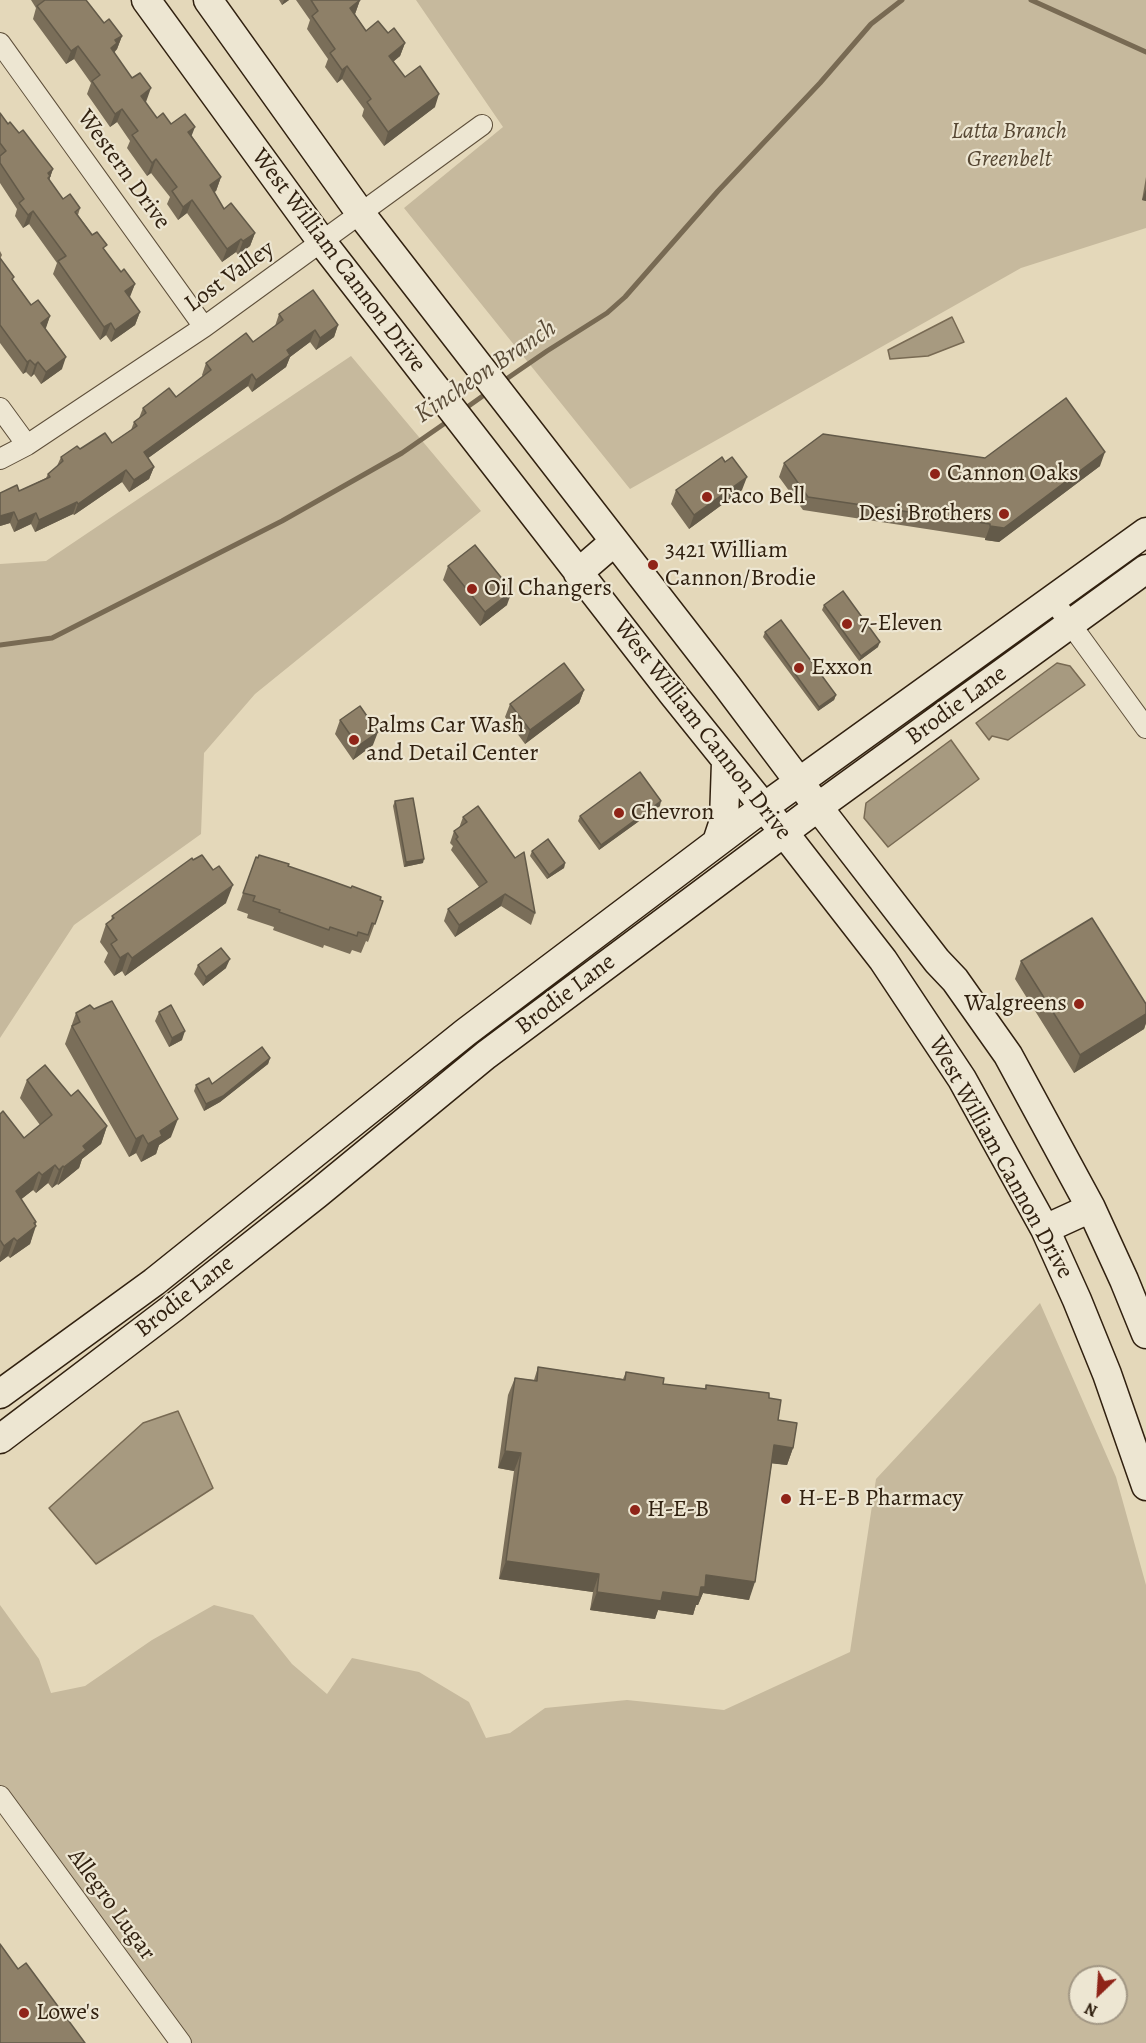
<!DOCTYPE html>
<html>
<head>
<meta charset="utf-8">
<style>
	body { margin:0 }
	#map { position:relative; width:1146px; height:2043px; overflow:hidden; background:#e4d8ba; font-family:Alegreya,serif }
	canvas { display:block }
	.north { position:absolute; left:1068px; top:1965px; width:60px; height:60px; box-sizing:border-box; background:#ede6d2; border:2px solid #a29784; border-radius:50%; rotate:205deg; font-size:16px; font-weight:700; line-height:24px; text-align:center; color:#312110 }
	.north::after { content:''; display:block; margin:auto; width:21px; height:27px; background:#8f2418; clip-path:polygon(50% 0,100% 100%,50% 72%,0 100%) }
</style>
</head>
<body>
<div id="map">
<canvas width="1146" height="2043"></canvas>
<div class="north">N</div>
</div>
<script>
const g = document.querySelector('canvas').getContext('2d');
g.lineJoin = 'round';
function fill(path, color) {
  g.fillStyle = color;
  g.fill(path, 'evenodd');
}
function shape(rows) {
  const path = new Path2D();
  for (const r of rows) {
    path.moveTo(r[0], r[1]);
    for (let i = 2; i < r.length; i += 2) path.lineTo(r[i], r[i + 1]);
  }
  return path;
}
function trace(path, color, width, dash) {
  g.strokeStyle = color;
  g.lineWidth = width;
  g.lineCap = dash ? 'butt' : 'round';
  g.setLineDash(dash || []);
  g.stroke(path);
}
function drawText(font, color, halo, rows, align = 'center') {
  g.font = font + ' Alegreya,serif';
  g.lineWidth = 4.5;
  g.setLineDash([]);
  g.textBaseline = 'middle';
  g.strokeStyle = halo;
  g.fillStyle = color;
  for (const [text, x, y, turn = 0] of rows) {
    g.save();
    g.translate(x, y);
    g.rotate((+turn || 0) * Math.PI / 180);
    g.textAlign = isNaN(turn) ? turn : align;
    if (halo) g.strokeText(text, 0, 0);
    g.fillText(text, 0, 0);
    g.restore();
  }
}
fill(shape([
	[416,0,1146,0,1146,228,1021,268,630,489,404,208,503,127],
	[351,356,481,511,255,694,204,753,201,834,74,925,0,1038,0,564,46,561],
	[1040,1303,1116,1477,1146,1585,1146,2043,186,2043,0,1792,0,1605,39,1659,51,1693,85,1686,152,1640,214,1605,253,1615,292,1664,327,1694,352,1658,419,1672,469,1702,486,1738,510,1733,545,1708,627,1700,724,1710,850,1652,876,1479],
	[1080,1977,1116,1977,1116,2013,1080,2013]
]), '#c6b99d');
const water = shape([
	[952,317,964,342,928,356,890,359,888,350,952,317],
	[1057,663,1070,666,1085,685,1008,740,992,736,989,740,976,723,1057,663],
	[951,740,979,779,888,847,864,818,866,803,951,740],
	[178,1411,213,1488,96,1564,49,1508,143,1423,178,1411]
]);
fill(water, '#a79a80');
trace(water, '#786a53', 1.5);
trace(shape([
	[1031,0,1146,52],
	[502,382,547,351,607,313,625,297,718,191,820,83,871,24,902,0],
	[463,410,487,393],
	[0,645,52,638,282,521,402,453,451,419]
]), '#786a53', 5);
const street = shape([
	[0,43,204,327],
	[0,408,27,445],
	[0,459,27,445,204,327,482,125],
	[1053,600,1146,728],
	[0,1796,181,2043]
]);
const secondary = shape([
	[146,0,322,242,673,694,764,807,883,960,962,1079,1045,1229,1077,1300,1107,1374,1146,1486],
	[208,0,361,214,727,686,818,807,937,961,955,980,1008,1055,1091,1208,1124,1280,1146,1334],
	[578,573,614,542],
	[717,842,724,821,726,762],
	[1045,1229,1091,1208],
	[0,1394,154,1282,466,1032,764,807,1146,532],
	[0,1439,174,1307,317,1194,486,1055,818,807,1146,569]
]);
trace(street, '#5e4f3a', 22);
trace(secondary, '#312110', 31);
trace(street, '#ede6d2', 20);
trace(secondary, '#ede6d2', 28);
fill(shape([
	[31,0,86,0,104,23,122,36,117,49,114,53,145,102,157,118,171,124,192,136,221,177,216,191,214,192,224,209,255,233,250,246,238,255,236,252,222,262,187,213,178,220,167,204,170,197,151,173,147,176,127,148,130,141,117,122,110,127,87,94,91,83,74,59,66,64,33,19,36,8],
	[279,0,289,0,282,5],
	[296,0,360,0,355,14,366,31,388,33,405,43,400,56,393,62,405,77,435,107,384,146,362,116,364,109,342,79,337,83,325,67,328,59,307,29,310,20],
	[0,113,8,124,19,133,53,169,49,180,63,199,80,208,78,215,121,272,135,284,129,297,140,312,135,325,111,342,106,335,100,340,53,274,57,263,29,224,23,228,15,216,17,209,0,183],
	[1146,177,1146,201,1142,200],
	[0,251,2,255,0,259,13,280,31,305,50,316,45,329,62,369,41,384,34,374,31,377,26,372,23,374,0,343],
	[279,314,338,325,334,337,316,350,310,342,290,357,286,367,252,392,248,386,148,458,154,467,149,479,129,492,122,482,74,515,73,514,35,532,31,524,14,532,10,523,0,526,0,493,19,491,46,478,48,474,57,466,61,457,80,449,112,443,131,430,134,422,139,418,143,408,176,397,203,377,202,375,206,363,253,342,275,326],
	[985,458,1100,466,999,542,985,540,985,538,803,510,779,477,784,463],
	[676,490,742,490,689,529,671,504],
	[448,566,507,605,480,626,443,580],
	[824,605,878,647,859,661,822,610],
	[765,632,836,695,834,700,818,711,763,637],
	[584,690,579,703,525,744,505,717,510,704],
	[340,720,373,745,353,760,335,734],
	[395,801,423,863,404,867,393,806],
	[660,806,599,850,578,821,580,816],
	[463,817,535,913,531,925,501,906,455,937,444,921,448,909,479,887,451,850,453,846,450,843,454,831,459,828],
	[532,851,565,863,564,868,547,879,530,856],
	[256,857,288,866,383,901,368,942,366,941,361,953,352,950,350,954,324,945,323,948,273,930,274,927,247,918,248,914,237,910],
	[226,903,125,976,122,971,114,976,104,962,108,953,100,942,106,924,111,921,112,916],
	[1021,961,1146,1014,1146,1023,1144,1029,1074,1073,1015,979],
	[198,965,226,968,203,986,194,974],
	[159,1012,182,1040,169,1047,155,1021],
	[76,1013,171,1137,159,1145,156,1154,141,1162,136,1153,129,1157,65,1044],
	[270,1058,268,1064,220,1102,204,1111,194,1091,196,1085,212,1084],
	[27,1080,71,1096,107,1126,101,1144,82,1159,79,1168,58,1185,57,1184,52,1188,48,1183,36,1193,33,1190,21,1199,36,1222,30,1244,10,1258,8,1256,0,1262,0,1114,24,1138,40,1125,20,1098],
	[538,1367,623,1379,626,1372,663,1384,705,1389,706,1385,769,1398,778,1420,793,1448,787,1465,772,1463,749,1600,703,1593,698,1605,696,1605,693,1615,658,1610,655,1619,590,1610,593,1592,499,1579,514,1471,498,1468,508,1395,515,1378,534,1380]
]), '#7a6e59');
fill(shape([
	[284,0,289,0,282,5],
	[360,0,355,14,345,21,350,8],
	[122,36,117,49,115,51,113,56,111,48,115,40],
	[405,43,400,56,384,69,389,56],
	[78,46,74,59,66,64,71,51],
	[347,66,342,79,337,83,342,70],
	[151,88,146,102,136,109,141,96],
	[439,94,435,107,384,146,388,132],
	[122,109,117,122,110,127,115,114],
	[195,127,190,140,188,132],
	[156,159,151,173,147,176,152,163],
	[53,169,46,189,48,173],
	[221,177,216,191,205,198,210,185],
	[1146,189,1146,201,1142,200],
	[192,200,187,213,178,220,183,207],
	[33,211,29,224,23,228,28,215],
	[255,233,250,246,238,255,243,241],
	[241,239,236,252,222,262,227,249],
	[135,284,130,297,120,304,125,291],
	[140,312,135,325,111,342,115,330],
	[50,316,46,328,36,335,41,323],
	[111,323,106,335,100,340,104,327],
	[338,325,334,337,316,350,320,338],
	[315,330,310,342,290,357,286,367,252,392,256,380,287,350],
	[66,357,62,369,41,384,46,372],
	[30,360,26,372,23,374,27,362],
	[38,362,34,374,31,377,35,365],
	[252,374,248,386,140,464,144,452],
	[1105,452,1100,466,999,542,985,540,990,526],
	[154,467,149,479,129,492,134,480],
	[126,470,122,482,74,515,78,504],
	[747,477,742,490,689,529,694,515],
	[77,502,73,514,35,532,39,520],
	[14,512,10,523,0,526,0,516],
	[36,513,31,524,14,532,18,521],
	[512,591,507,605,480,626,485,612],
	[880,642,878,647,859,661,861,656],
	[584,690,579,703,525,744,530,730],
	[836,695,834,700,818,711,819,707],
	[378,732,373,745,353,760,358,746],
	[661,801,660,806,599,850,601,845],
	[424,859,423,863,404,867,406,862],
	[565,863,564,868,547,879,549,875],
	[233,885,226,903,125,976,132,958],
	[505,894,501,906,455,937,459,925],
	[128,953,122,971,114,976,120,958],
	[230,959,226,968,203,986,206,977],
	[1146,1014,1146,1023,1144,1029,1074,1073,1080,1055],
	[185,1031,182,1040,169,1047,172,1038],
	[270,1058,268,1064,220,1102,204,1111,206,1104],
	[178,1119,171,1137,159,1145,156,1154,141,1162,148,1144,160,1131],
	[107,1126,101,1144,82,1159,79,1168,58,1185,64,1167,83,1146],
	[143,1135,136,1153,129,1157,136,1139],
	[55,1165,48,1183,36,1193,42,1175],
	[63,1166,57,1184,52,1188,59,1170],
	[39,1172,33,1190,9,1209,16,1191],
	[36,1222,34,1227,36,1226,30,1244,10,1258,17,1241],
	[14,1238,8,1256,0,1262,0,1257,4,1246],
	[774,1445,793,1448,787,1465,768,1463],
	[505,1451,521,1453,514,1471,498,1468],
	[506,1561,599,1574,593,1592,499,1579],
	[706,1575,755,1582,749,1600,703,1593,698,1605,696,1605,693,1615,658,1610,655,1619,590,1610,597,1592,663,1592,701,1587]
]), '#635a49');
const building = shape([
	[45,0,86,0,104,23,109,19,122,36,115,40,117,43,111,48,132,78,140,73,151,88,141,96,157,118,163,113,171,124,185,114,195,127,188,132,221,177,210,185,224,209,231,203,255,233,243,241,241,239,227,249,192,200,183,207,172,191,177,187,156,159,152,163,132,135,138,131,122,109,115,114,92,81,100,75,78,46,71,51,37,6,45,0],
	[311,0,360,0,350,8,366,31,378,21,388,33,394,28,405,43,389,56,405,77,420,66,439,94,388,132,367,102,371,99,347,66,342,70,330,53,335,49,312,16,318,11,311,0],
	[0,113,8,124,10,122,19,133,23,130,42,155,53,169,48,173,50,176,48,178,63,199,70,194,80,208,75,212,92,235,97,232,107,245,103,248,121,272,124,269,135,284,125,291,140,312,115,330,111,323,104,327,58,261,66,256,33,211,28,215,19,203,24,199,0,163,0,156,6,151,0,143,0,113],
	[0,258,14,277,12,279,31,305,38,300,50,316,41,323,66,357,46,372,38,362,35,365,30,360,27,362,0,325,0,258],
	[313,290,338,325,320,338,315,330,287,350,290,355,256,380,252,374,144,452,154,467,134,480,126,470,78,504,77,502,39,520,36,513,18,521,14,512,0,516,0,493,17,485,19,491,50,477,48,474,63,461,61,457,77,446,80,449,105,433,112,443,137,426,134,422,146,413,143,408,169,388,176,397,211,370,206,363,246,333,253,342,283,320,279,314,313,290],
	[1066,398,1105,452,1004,528,990,526,990,524,808,497,784,463,823,434,985,458,1066,398],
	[722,457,725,462,732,457,747,477,694,515,676,490,722,457],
	[475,545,512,591,485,612,448,566,475,545],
	[843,591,880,642,861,656,824,605,843,591],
	[781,620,836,695,819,707,765,632,781,620],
	[564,663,584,690,530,730,510,704,564,663],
	[360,706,378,732,358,746,340,720,360,706],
	[640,772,661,801,601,845,580,816,640,772],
	[413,798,424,859,406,862,395,801,413,798],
	[478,806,515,858,524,852,535,913,505,894,459,925,448,909,487,882,456,839,458,837,454,831,467,822,463,817,478,806],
	[548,839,565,863,549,875,532,851,548,839],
	[202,855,213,870,219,866,233,885,132,958,128,953,120,958,111,944,117,940,106,924,114,918,112,916,192,858,193,860,202,855],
	[259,855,289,864,288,866,326,879,351,888,352,886,381,897,380,900,383,901,375,924,372,923,368,935,358,932,357,936,330,927,329,930,279,912,280,910,253,901,255,896,243,893,256,857,258,858,259,855],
	[1092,918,1146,1004,1146,1014,1080,1055,1021,961,1092,918],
	[221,948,230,959,206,977,198,965,221,948],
	[112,1001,178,1119,160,1131,162,1136,148,1144,143,1135,136,1139,72,1026,80,1022,76,1013,90,1005,94,1009,112,1001],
	[171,1005,185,1031,172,1038,159,1012,171,1005],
	[262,1047,270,1058,223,1096,206,1104,196,1085,209,1078,212,1084,262,1047],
	[45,1065,71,1096,78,1090,107,1126,83,1146,86,1150,64,1167,63,1166,59,1170,55,1165,42,1175,39,1172,16,1191,36,1222,34,1223,36,1226,17,1241,14,1238,4,1246,0,1240,0,1114,3,1111,24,1138,52,1115,27,1080,45,1065],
	[538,1367,625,1380,626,1372,664,1378,663,1384,706,1389,706,1385,769,1393,769,1398,781,1400,778,1420,797,1423,793,1448,774,1445,755,1582,706,1575,705,1587,701,1587,699,1597,663,1592,661,1601,597,1592,599,1574,506,1561,521,1453,505,1451,515,1378,537,1381,538,1367],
	[0,1944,18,1969,26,1963,85,2043,0,2043,0,1944]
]);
fill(building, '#8e8068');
trace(building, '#635a49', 1.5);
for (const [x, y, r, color] of [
	[935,474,6,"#8f2418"],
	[707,497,6,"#8f2418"],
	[1004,514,6,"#8f2418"],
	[653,565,6,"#8f2418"],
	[472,589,6,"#8f2418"],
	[847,624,6,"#8f2418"],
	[799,668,6,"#8f2418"],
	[354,740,6,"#8f2418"],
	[619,813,6,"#8f2418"],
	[1079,1004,6,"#8f2418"],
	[786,1499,6,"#8f2418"],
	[635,1510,6,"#8f2418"],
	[24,2013,6,"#8f2418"]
]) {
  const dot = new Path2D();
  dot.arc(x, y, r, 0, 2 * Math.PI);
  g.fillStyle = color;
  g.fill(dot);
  trace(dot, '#ede6d2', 2);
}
drawText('italic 24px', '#564733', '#ede6d2', [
	["Latta Branch",1009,132],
	["Greenbelt",1009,160]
]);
drawText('24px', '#312110', '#ede6d2', [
	["Western Drive",123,170,54],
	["West William Cannon Drive",338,261,53],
	["Lost Valley",230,277,-36],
	["Brodie Lane",957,706,-36],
	["West William Cannon Drive",702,730,52],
	["Brodie Lane",566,995,-37],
	["West William Cannon Drive",1000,1158,61],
	["Brodie Lane",185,1297,-38],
	["Allegro Lugar",111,1905,54]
]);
drawText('24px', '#312110', '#ede6d2', [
	["Cannon Oaks",947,474],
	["Taco Bell",719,497],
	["Desi Brothers",992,514,"right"],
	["3421 William",665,551],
	["Cannon/Brodie",665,579],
	["Oil Changers",484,589],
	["7-Eleven",859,624],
	["Exxon",811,668],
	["Palms Car Wash",366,726],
	["and Detail Center",366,754],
	["Chevron",631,813],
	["Walgreens",1067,1004,"right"],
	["H-E-B Pharmacy",798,1499],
	["H-E-B",647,1510],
	["Lowe's",36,2013]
], 'left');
drawText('italic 26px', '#5a4b37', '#ede6d2', [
	["Kincheon Branch",486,372,-34]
]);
</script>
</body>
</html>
